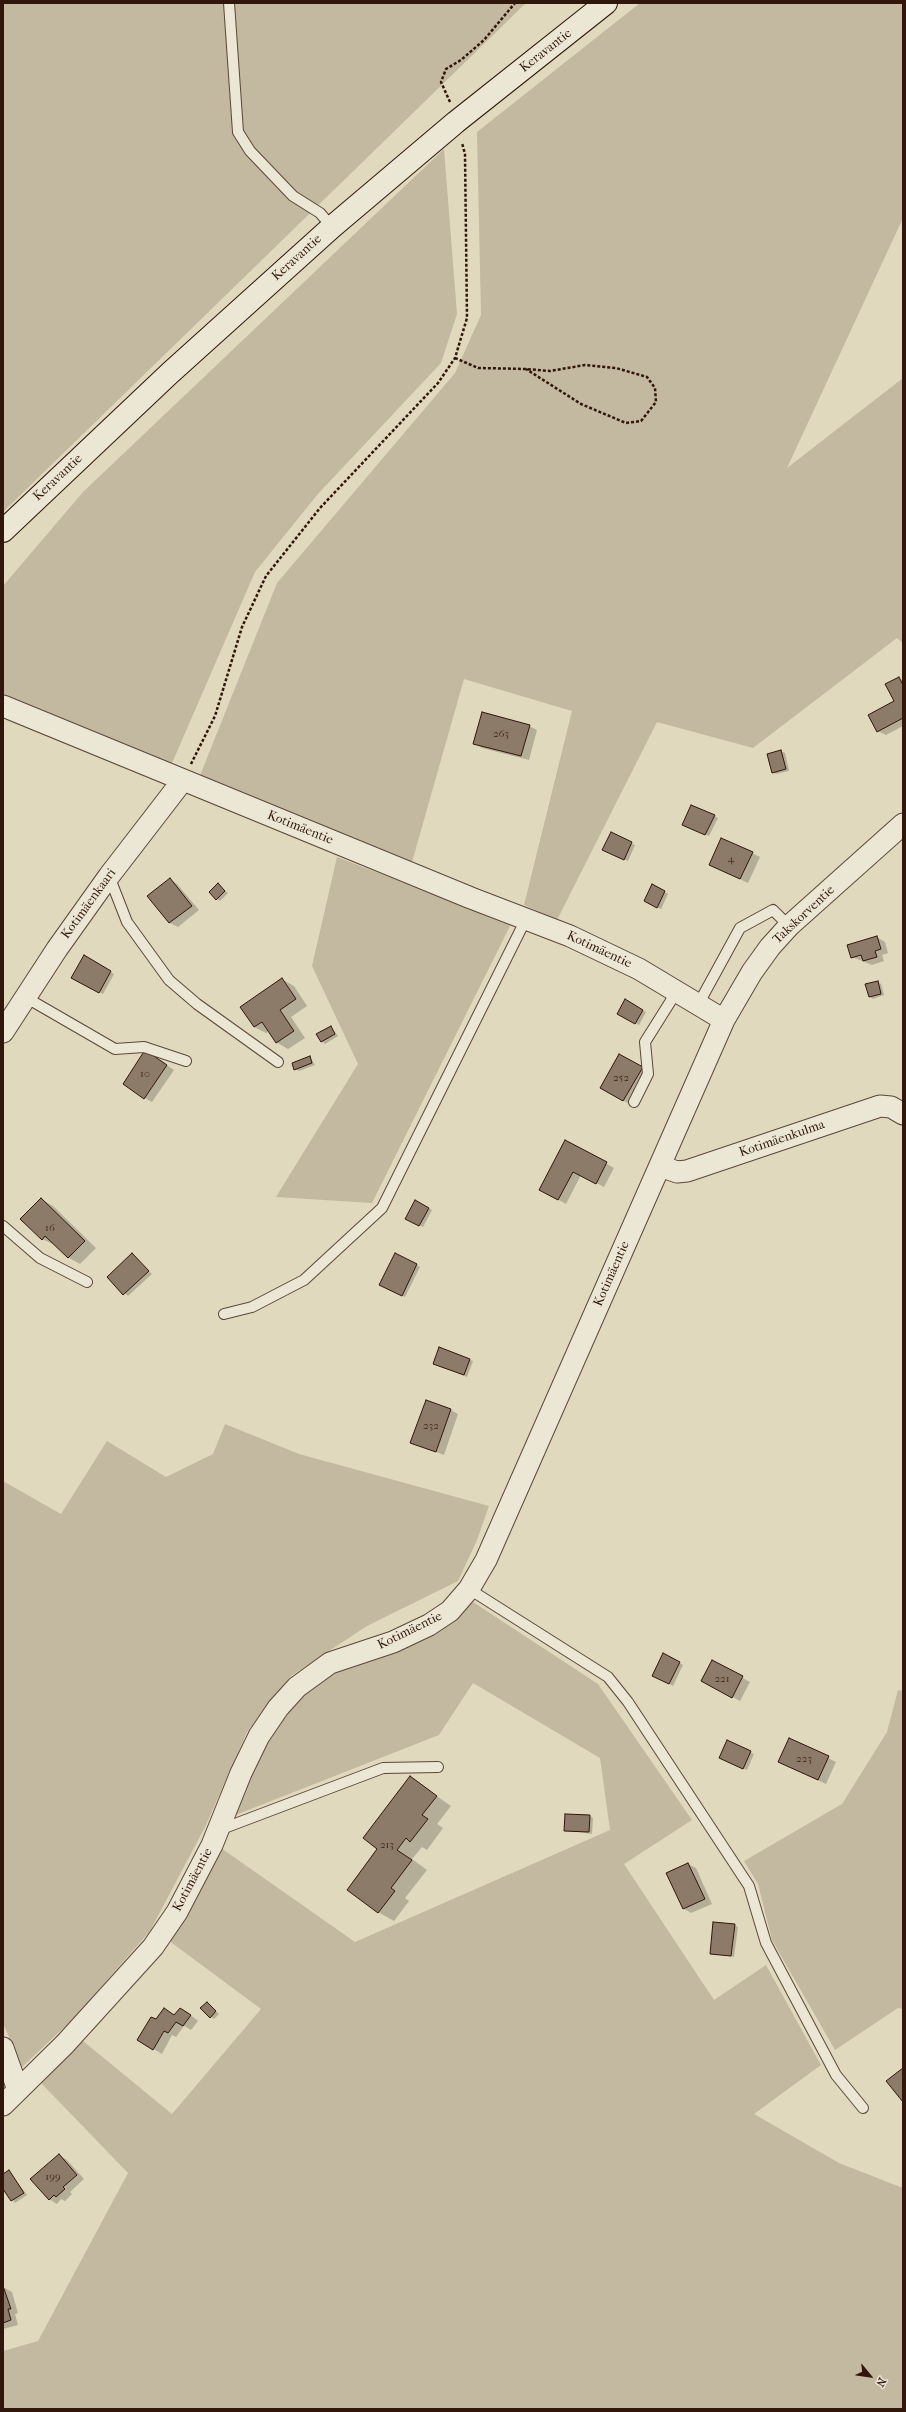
<!DOCTYPE html>
<html>
<head>
<meta charset="utf-8">
<style>
	body { margin:0 }
	#map { position:relative; width:906px; height:2412px; overflow:hidden; background:#e1d9be; font-family:"IM FELL French Canon",serif }
	canvas { display:block }
	.frame { position:absolute; inset:0; border:4px solid #30160b; pointer-events:none }
	.north { position:absolute; left:850px; top:2356px; width:40px; height:40px; -webkit-text-stroke:3px #ece6d5; paint-order:stroke; rotate:119deg; font-size:11px; font-weight:700; line-height:16px; text-align:center; color:#30160b }
	.north::after { content:''; display:block; margin:auto; width:14px; height:18px; background:#30160b; clip-path:polygon(50% 0,100% 100%,50% 72%,0 100%) }
</style>
</head>
<body>
<div id="map">
<canvas width="906" height="2412"></canvas>
<div class="frame"></div>
<div class="north">N</div>
</div>
<script>
const g = document.querySelector('canvas').getContext('2d');
g.lineJoin = 'round';
function fill(path, color) {
  g.fillStyle = color;
  g.fill(path, 'evenodd');
}
function shape(rows) {
  const path = new Path2D();
  for (const r of rows) {
    path.moveTo(r[0], r[1]);
    for (let i = 2; i < r.length; i += 2) path.lineTo(r[i], r[i + 1]);
  }
  return path;
}
function trace(path, color, width, dash) {
  g.strokeStyle = color;
  g.lineWidth = width;
  g.lineCap = dash ? 'butt' : 'round';
  g.setLineDash(dash || []);
  g.stroke(path);
}
function drawText(font, color, halo, rows, align = 'center') {
  g.font = font + ' "IM FELL French Canon",serif';
  g.lineWidth = 3;
  g.setLineDash([]);
  g.textBaseline = 'middle';
  g.strokeStyle = halo;
  g.fillStyle = color;
  for (const [text, x, y, turn = 0] of rows) {
    g.save();
    g.translate(x, y);
    g.rotate((+turn || 0) * Math.PI / 180);
    g.textAlign = isNaN(turn) ? turn : align;
    if (halo) g.strokeText(text, 0, 0);
    g.fillText(text, 0, 0);
    g.restore();
  }
}
fill(shape([
	[3,3,526,3,3,512],
	[640,3,903,3,903,218,787,468,903,378,903,643,897,638,753,748,657,722,557,920,524,905,572,711,464,679,412,862,199,778,277,583,455,373,481,315,477,132],
	[444,149,457,314,441,363,317,495,255,572,169,770,32,713,3,694,3,586,83,492],
	[337,857,511,924,372,1203,276,1197,358,1064,312,966],
	[225,1424,299,1454,489,1506,477,1540,458,1581,367,1626,291,1676,247,1732,205,1827,150,1931,72,2020,22,2067,3,2023,3,1481,61,1514,107,1441,166,1477,213,1454],
	[473,1602,598,1684,692,1820,624,1864,714,2000,766,1965,821,2065,754,2114,839,2163,903,2188,903,2409,3,2409,3,2351,38,2341,128,2173,41,2083,83,2041,172,2114,261,2009,168,1940,221,1848,355,1942,610,1830,600,1758,473,1683,439,1735,233,1816,246,1776,288,1707,336,1672,438,1629],
	[898,1690,903,1691,903,2009,898,2008,835,2050,772,1940,758,1884,744,1861,842,1804,887,1732]
]), '#c3b8a0');
fill(shape([
	[899,678,903,681,903,726,886,735,878,731,895,701],
	[529,726,537,730,529,760,482,748,474,743],
	[781,751,785,753,789,771,776,774,773,772],
	[714,816,718,818,709,836,687,827],
	[611,833,635,845,628,861,607,851],
	[752,853,760,857,748,883,710,865],
	[170,879,177,884,199,910,178,927,170,923,149,896],
	[218,885,228,893,220,901,217,899],
	[652,885,668,894,661,909,648,903],
	[877,937,885,942,888,953,882,955,884,961,872,965,852,957],
	[84,957,114,974,103,994,73,977],
	[283,980,294,986,307,1006,291,1017,305,1038,288,1049,276,1042,269,1031,266,1033,254,1027],
	[878,982,881,984,884,995,873,999,870,997],
	[625,1001,646,1012,639,1025,618,1014],
	[331,1027,338,1036,325,1044,321,1041],
	[620,1055,650,1073,631,1105,601,1088],
	[153,1056,174,1070,152,1102,145,1098],
	[310,1057,315,1065,299,1071,295,1069],
	[565,1141,614,1168,604,1187,581,1175,566,1204,548,1194],
	[41,1199,53,1206,96,1248,80,1264,69,1258,55,1245,42,1239],
	[416,1202,432,1210,423,1227,407,1219],
	[395,1254,420,1267,405,1297,383,1286],
	[132,1255,152,1274,128,1296,108,1277],
	[440,1348,473,1361,467,1377,437,1365],
	[451,1410,458,1414,444,1455,412,1442],
	[664,1654,683,1665,673,1686,656,1677],
	[712,1661,750,1682,740,1701,710,1685],
	[790,1740,836,1762,826,1784,787,1766],
	[750,1752,754,1754,747,1770,724,1760],
	[411,1778,451,1806,437,1824,443,1828,427,1850,422,1847,412,1859,427,1870,405,1898,409,1901,394,1921,378,1912,379,1849],
	[590,1816,593,1818,592,1834,565,1830],
	[688,1864,696,1868,712,1904,691,1913,683,1908],
	[734,1925,738,1927,734,1957,711,1953],
	[207,2003,219,2014,214,2019,211,2017],
	[188,2013,198,2021,191,2030,184,2026,176,2037,172,2035,162,2054,139,2040,156,2021],
	[59,2155,67,2160,84,2179,70,2192,72,2194,65,2201,61,2199,57,2204,49,2199],
	[9,2171,27,2195,15,2203,3,2188,3,2175],
	[3,2287,12,2292,18,2313,15,2314,18,2325,3,2329]
]), '#0003');
const building = shape([
	[899,677,903,685,903,718,877,732,868,715,894,701,885,684,899,677],
	[482,712,530,725,521,756,473,744,482,712],
	[781,750,786,769,772,773,767,754,781,750],
	[691,805,715,815,705,835,682,825,691,805],
	[611,832,632,842,624,860,602,850,611,832],
	[721,838,753,852,740,879,709,865,721,838],
	[170,878,192,906,169,923,147,896,170,878],
	[218,883,225,891,216,900,209,892,218,883],
	[652,884,665,891,657,908,644,901,652,884],
	[877,936,881,949,875,951,877,957,863,961,861,955,851,958,847,945,877,936],
	[84,955,111,971,99,993,71,978,84,955],
	[282,978,296,999,280,1010,294,1031,276,1043,262,1022,254,1027,240,1007,282,978],
	[878,981,881,994,869,997,865,984,878,981],
	[625,999,643,1010,635,1024,617,1014,625,999],
	[331,1026,335,1034,321,1042,316,1034,331,1026],
	[145,1050,167,1065,144,1099,123,1084,145,1050],
	[619,1054,643,1067,623,1101,600,1088,619,1054],
	[310,1056,312,1063,294,1070,292,1063,310,1056],
	[565,1140,607,1162,596,1184,573,1172,558,1200,539,1190,565,1140],
	[41,1198,85,1241,68,1258,45,1236,42,1240,20,1219,41,1198],
	[415,1200,429,1208,419,1226,405,1219,415,1200],
	[132,1253,149,1271,123,1295,107,1277,132,1253],
	[395,1253,417,1264,402,1296,379,1285,395,1253],
	[439,1347,470,1359,464,1375,433,1364,439,1347],
	[426,1400,451,1409,436,1452,410,1443,426,1400],
	[663,1653,680,1662,669,1684,652,1676,663,1653],
	[712,1660,743,1676,732,1698,701,1681,712,1660],
	[789,1738,829,1756,818,1780,778,1762,789,1738],
	[727,1740,751,1751,743,1769,719,1758,727,1740],
	[410,1776,437,1796,422,1815,428,1819,410,1842,406,1838,397,1850,412,1860,391,1888,395,1891,378,1913,347,1890,377,1849,363,1838,410,1776],
	[565,1814,590,1815,589,1832,564,1831,565,1814],
	[688,1863,705,1899,683,1909,666,1873,688,1863],
	[713,1922,735,1924,731,1956,710,1954,713,1922],
	[207,2002,216,2011,210,2018,200,2008,207,2002],
	[164,2008,174,2015,180,2008,191,2015,183,2026,176,2022,168,2033,164,2031,153,2050,137,2040,151,2017,156,2019,164,2008],
	[903,2068,903,2102,886,2081,903,2068],
	[59,2154,77,2175,63,2187,65,2189,56,2197,54,2195,49,2200,30,2179,59,2154],
	[9,2170,24,2193,11,2201,3,2189,3,2174,9,2170],
	[3,2286,11,2309,8,2309,11,2320,3,2323,3,2286]
]);
fill(building, '#8c7b68');
trace(building, '#30160b', 1);
const lane = shape([
	[229,3,238,132,250,151,293,196,320,213,332,227],
	[109,876,127,922,169,980,197,1004,278,1062],
	[25,997,115,1049,144,1047,186,1061],
	[699,1003,740,928,773,910,789,926],
	[634,1102,648,1074,645,1042,677,991],
	[3,1226,40,1258,87,1282],
	[224,1314,252,1307,304,1280,382,1208,526,919],
	[469,1589,608,1677,628,1702,749,1886,766,1943,836,2075,863,2108],
	[219,1830,383,1768,438,1767]
]);
const street = shape([
	[3,706,471,898,570,936,639,969,724,1020,486,1560,469,1589,450,1611,429,1625,393,1642,330,1663,297,1687,278,1708,259,1736,241,1773,212,1845,177,1912,153,1947,65,2044,3,2105],
	[724,1020,752,972,770,947,789,926,903,824],
	[3,1032,57,949,109,876,183,780],
	[660,1166,677,1172,687,1171,880,1106,891,1107,903,1114],
	[3,2048,18,2090]
]);
const secondary = shape([
	[3,531,170,373,332,227,456,122,606,3]
]);
trace(lane, '#5c4738', 12);
trace(street, '#5c4738', 23);
trace(secondary, '#30160b', 24);
trace(shape([
	[450,102,441,82,446,69,461,60,484,40,515,3],
	[455,358,478,368,526,369,550,371,585,365,616,368,647,377,655,388,656,402,641,421,626,423,581,404,526,369],
	[191,764,215,716,242,627,266,576,320,508,438,383,455,358,467,318,465,154,462,143]
]), '#30160b', 2.5, [3, 2]);
trace(lane, '#ece6d5', 10);
trace(street, '#ece6d5', 21);
trace(secondary, '#ece6d5', 22);
drawText('11px', '#472f22', null, [
	["263",501,734],
	["4",731,859],
	["10",145,1074],
	["252",621,1078],
	["16",50,1228],
	["232",431,1426],
	["221",722,1679],
	["223",804,1759],
	["213",387,1845],
	["199",53,2177]
]);
drawText('13px', '#30160b', '#ece6d5', [
	["Keravantie",546,51,-38],
	["Keravantie",297,258,-42],
	["Keravantie",58,478,-43],
	["Kotimäentie",300,828,22],
	["Kotimäenkaari",89,904,-54],
	["Takskorventie",804,915,-43],
	["Kotimäentie",599,950,25],
	["Kotimäenkulma",782,1139,-19],
	["Kotimäentie",612,1274,-66],
	["Kotimäentie",410,1631,-26],
	["Kotimäentie",193,1880,-62]
]);
</script>
</body>
</html>
